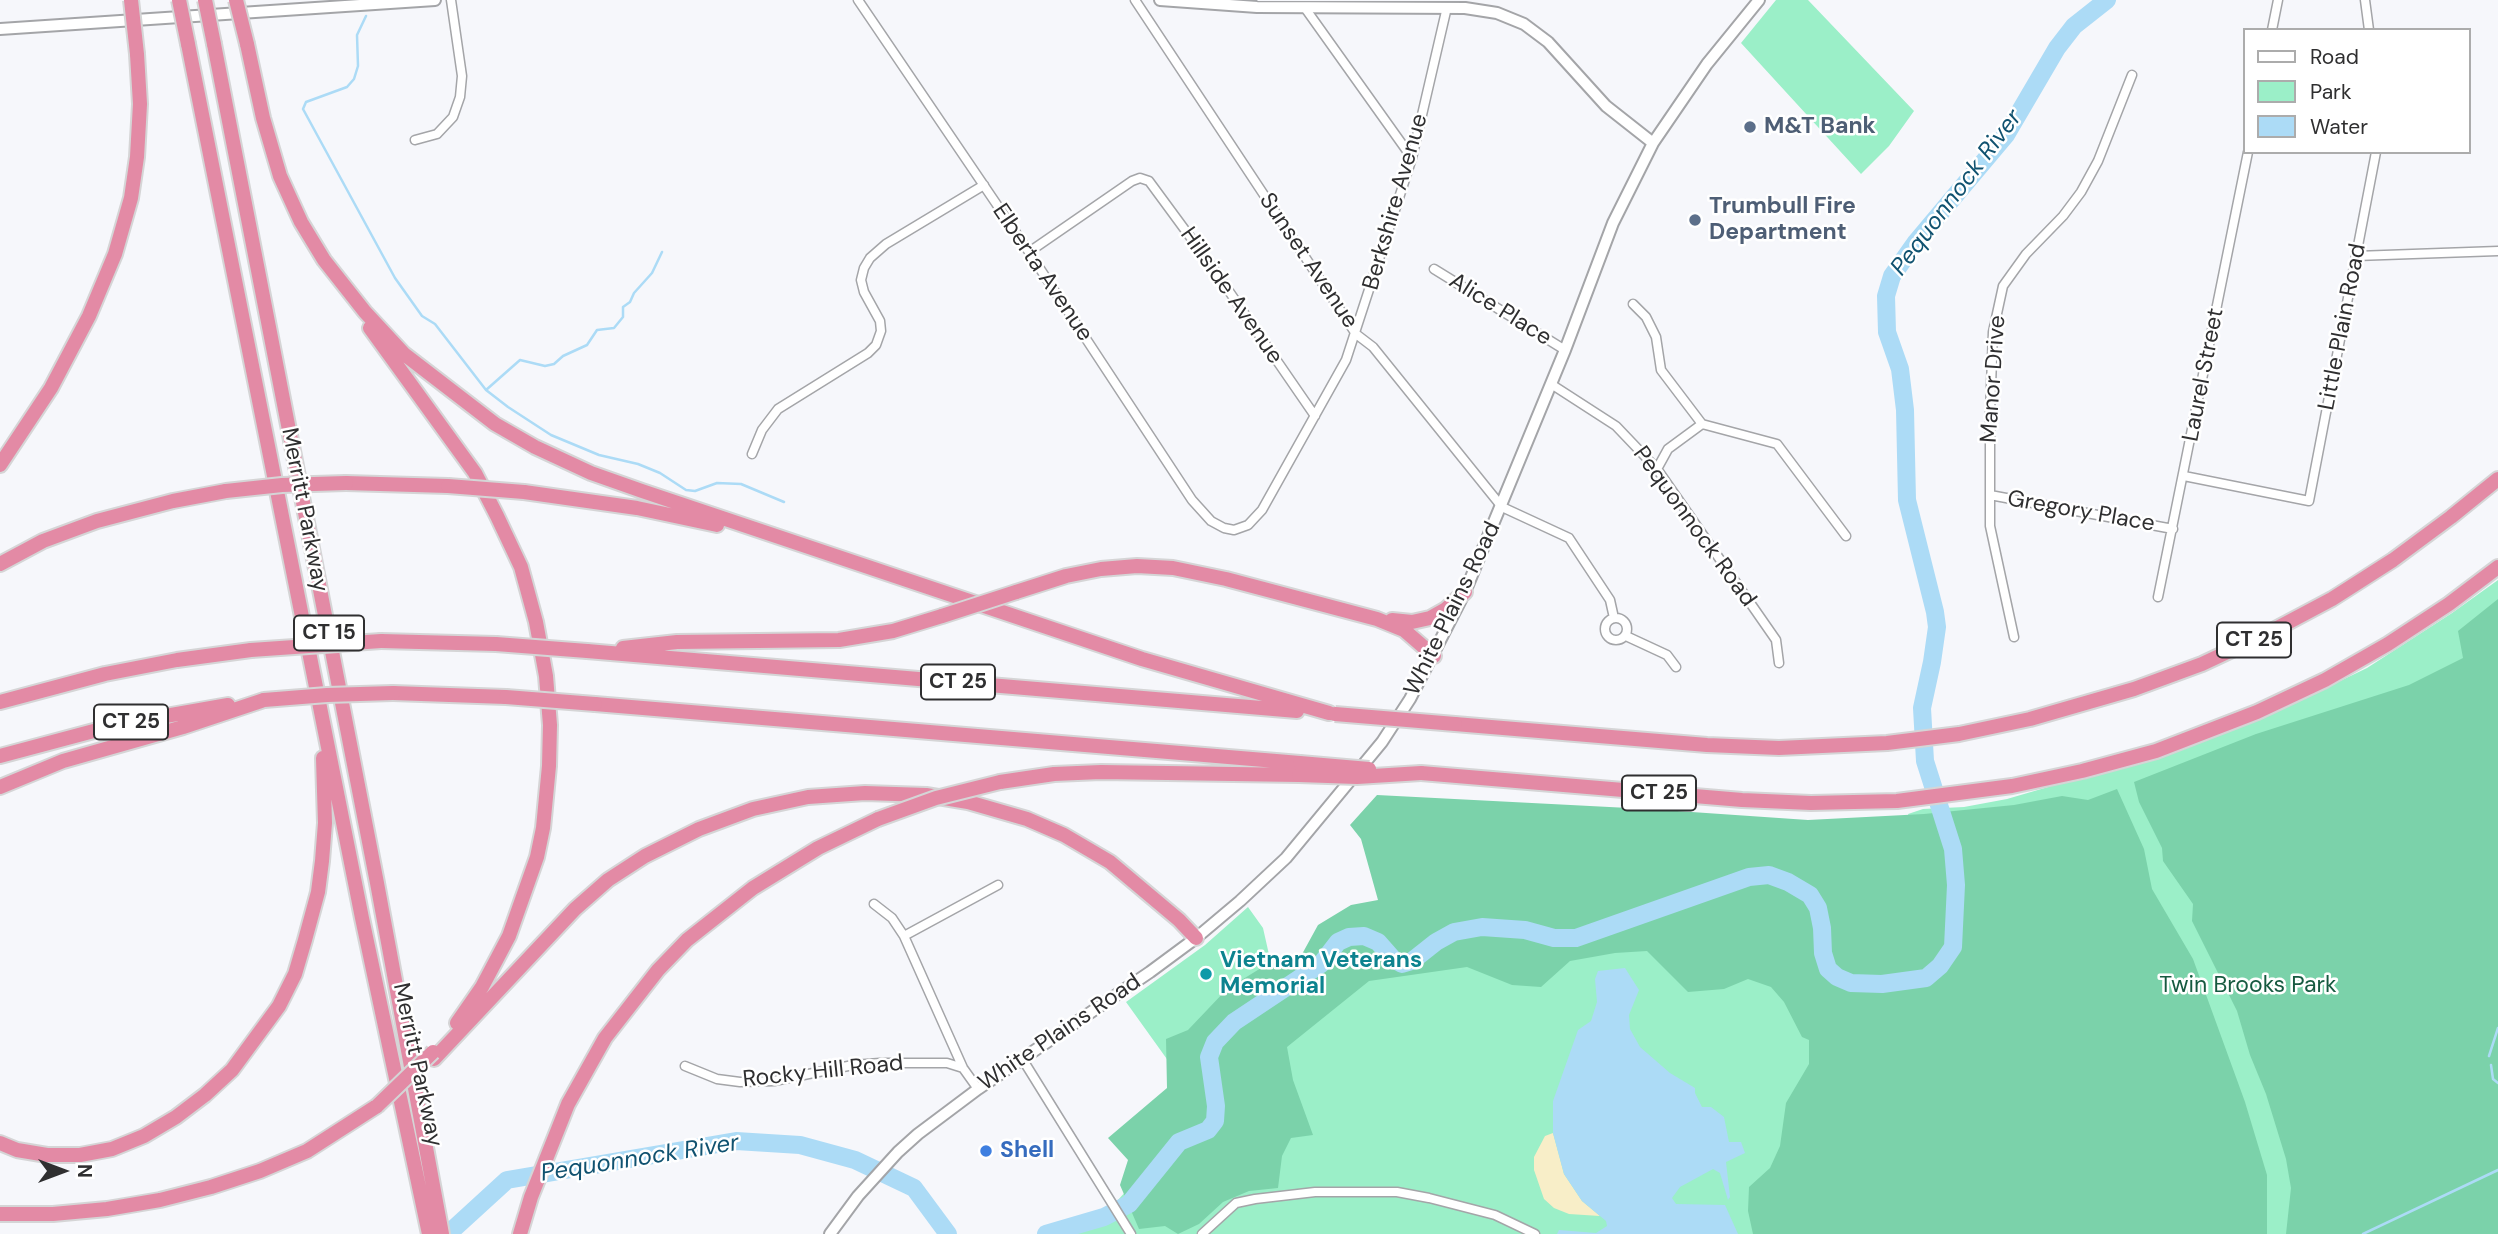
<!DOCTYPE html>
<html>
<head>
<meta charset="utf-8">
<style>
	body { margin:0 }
	#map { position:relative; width:2498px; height:1234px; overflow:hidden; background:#f6f7fb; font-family:"DM Sans",sans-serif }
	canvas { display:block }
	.legend { position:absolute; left:2243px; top:28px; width:228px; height:126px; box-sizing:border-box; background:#fff; border:2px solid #acacac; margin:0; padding:9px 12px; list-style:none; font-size:21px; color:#2f2f30 }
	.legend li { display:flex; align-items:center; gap:14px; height:35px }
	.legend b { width:35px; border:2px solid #acacac }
	.north { position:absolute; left:28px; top:1136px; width:70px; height:70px; -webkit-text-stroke:5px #fff; paint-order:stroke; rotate:90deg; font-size:19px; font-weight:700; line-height:28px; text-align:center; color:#2f2f30 }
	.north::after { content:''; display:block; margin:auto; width:24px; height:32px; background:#2f2f30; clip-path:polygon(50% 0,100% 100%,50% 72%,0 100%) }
</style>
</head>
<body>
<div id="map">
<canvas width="2498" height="1234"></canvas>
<ul class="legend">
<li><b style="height:9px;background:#fff"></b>Road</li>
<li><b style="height:19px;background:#9befc8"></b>Park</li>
<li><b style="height:19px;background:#acdbf6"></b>Water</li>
</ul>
<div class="north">N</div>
</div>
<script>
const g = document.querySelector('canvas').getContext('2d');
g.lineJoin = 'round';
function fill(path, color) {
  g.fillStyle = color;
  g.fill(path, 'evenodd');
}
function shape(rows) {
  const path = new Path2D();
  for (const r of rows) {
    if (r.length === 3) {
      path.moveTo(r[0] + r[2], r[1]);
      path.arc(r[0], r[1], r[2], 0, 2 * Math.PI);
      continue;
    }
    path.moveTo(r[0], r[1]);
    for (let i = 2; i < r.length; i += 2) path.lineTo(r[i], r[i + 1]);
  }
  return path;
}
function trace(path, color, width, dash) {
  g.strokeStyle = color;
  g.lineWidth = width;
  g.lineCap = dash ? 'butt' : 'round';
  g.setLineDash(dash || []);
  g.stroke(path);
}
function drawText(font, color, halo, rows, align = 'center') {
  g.font = font + ' "DM Sans",sans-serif';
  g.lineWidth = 5;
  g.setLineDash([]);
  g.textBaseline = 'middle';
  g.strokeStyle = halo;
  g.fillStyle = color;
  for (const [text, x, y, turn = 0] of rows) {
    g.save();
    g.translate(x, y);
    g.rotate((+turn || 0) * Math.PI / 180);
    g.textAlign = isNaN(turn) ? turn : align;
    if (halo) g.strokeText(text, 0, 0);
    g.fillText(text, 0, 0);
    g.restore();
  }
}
fill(shape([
	[1776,0,1808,0,1914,111,1889,146,1861,174,1741,43],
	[2498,580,2498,1234,1058,1234,1078,1223,1109,1210,1161,1152,1207,1115,1126,1002,1205,945,1248,907,1263,928,1270,959,1286,976,1917,841,1908,814,1923,809,1964,807,2007,799,2195,744,2265,717,2367,668,2452,613]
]), '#9befc8');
fill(shape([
	[2498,599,2498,1234,2286,1234,2291,1188,2286,1159,2266,1094,2250,1055,2237,1011,2192,921,2193,904,2163,861,2162,848,2139,802,2134,782,2256,734,2409,685,2463,658,2458,631],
	[2117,789,2144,849,2152,889,2193,959,2245,1102,2267,1175,2267,1234,1753,1234,1748,1211,1749,1187,1770,1168,1780,1146,1786,1103,1809,1064,1809,1040,1802,1037,1784,1002,1771,987,1748,979,1724,989,1688,992,1647,951,1615,953,1570,961,1541,987,1512,985,1467,967,1369,981,1287,1047,1293,1080,1313,1135,1291,1138,1282,1156,1278,1188,1249,1191,1223,1202,1199,1224,1178,1234,1165,1226,1139,1229,1120,1185,1128,1160,1108,1138,1167,1088,1166,1039,1188,1030,1227,989,1261,968,1301,956,1318,925,1351,905,1378,900,1361,839,1350,825,1377,795,1648,809,1808,820,1924,814,2014,805,2062,796,2088,800]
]), '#7bd2aa');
fill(shape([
	[1553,1133,1564,1174,1582,1201,1600,1216,1569,1214,1554,1208,1544,1199,1534,1170,1534,1157,1545,1136]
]), '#f8eec8');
fill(shape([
	[1625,968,1639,990,1629,1015,1630,1029,1640,1047,1670,1073,1695,1088,1695,1093,1702,1107,1711,1107,1724,1117,1729,1142,1741,1142,1745,1153,1726,1162,1730,1197,1728,1200,1720,1173,1713,1169,1680,1187,1672,1198,1676,1204,1725,1205,1738,1234,1557,1234,1559,1230,1596,1233,1607,1226,1606,1221,1582,1201,1564,1174,1553,1133,1553,1101,1578,1030,1591,1021,1597,1002,1595,979,1598,971]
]), '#acdbf6');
trace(shape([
	[366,16,357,35,358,66,354,79,347,87,306,102,303,109,395,278,422,316,435,324,486,390,508,407,551,435,599,455,638,464,660,473,686,490,695,491,717,483,741,484,784,502],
	[486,390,520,360,545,366,554,364,563,356,587,345,597,330,614,328,623,317,623,307,630,302,634,293,652,273,662,252],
	[2489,1056,2498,1028],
	[2491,1065,2493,1079,2498,1083],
	[2363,1234,2498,1170]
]), '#acdbf6', 2.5);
trace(shape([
	[448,1234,507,1180,736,1141,800,1145,855,1160,914,1188,948,1234],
	[1046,1234,1104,1217,1129,1204,1179,1142,1208,1130,1215,1121,1216,1106,1209,1057,1215,1042,1234,1022,1321,964,1338,942,1349,937,1364,936,1378,942,1393,959,1402,964,1412,961,1436,942,1454,932,1482,927,1525,930,1554,938,1576,938,1749,877,1769,875,1788,882,1810,895,1818,908,1822,928,1823,953,1828,969,1837,977,1851,983,1882,984,1926,978,1940,966,1953,947,1956,885,1953,849,1925,761,1922,708,1932,662,1937,627,1935,612,1907,500,1905,410,1900,369,1887,332,1886,296,1892,276,1916,242,2006,135,2057,48,2074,26,2107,0]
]), '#acdbf6', 18);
const street = shape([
	[858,0,1029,252,1192,500,1211,521,1224,528,1234,530,1248,525,1262,510,1346,360,1412,158,1447,7],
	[1135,0,1356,334,1373,347,1502,507,1569,538,1610,600,1614,618],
	[2365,0,2369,30],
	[1305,8,1412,158],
	[2272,30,2278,0],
	[415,140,437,134,453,117,460,97,462,76,451,0],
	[1029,252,1132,181,1140,178,1149,181,1213,268,1315,416],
	[2356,256,2498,251],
	[1434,269,1565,350],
	[1633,304,1646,317,1656,337,1661,370,1702,424,1668,449,1657,469],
	[1551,384,1616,426,1657,469,1776,640,1779,663],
	[1702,424,1777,444,1846,536],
	[752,454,762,430,778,409,868,353,876,345,881,331,880,321,864,292,861,280,864,268,870,258,886,244,984,185],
	[2184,476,2309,501,2376,152],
	[1990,495,2173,529],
	[2158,597,2248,152],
	[1616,629,11],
	[1626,636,1667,655,1676,667],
	[2014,637,1990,526,1990,413,1993,332,2003,286,2026,254,2063,216,2081,192,2098,161,2132,75],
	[874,904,892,918,904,936,963,1068,978,1089],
	[904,936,998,885],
	[1023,1060,1131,1234],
	[685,1066,717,1079,740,1082,774,1081,853,1065,880,1063,947,1063,963,1068],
	[1202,1234,1236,1203,1255,1199,1315,1192,1397,1192,1429,1198,1495,1215,1535,1234]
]);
const secondary = shape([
	[1160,0,1257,7,1465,8,1497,13,1524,24,1548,42,1606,106,1653,143],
	[0,29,435,0],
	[830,1234,858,1196,898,1152,918,1134,978,1089,1150,972,1196,938,1240,901,1286,858,1382,742,1410,699,1465,592,1565,350,1613,223,1653,143,1707,64,1759,0]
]);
const highway = shape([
	[188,44,362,918,429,1234],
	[214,44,377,883,442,1234],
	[247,44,263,118,280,176,301,222,324,260,365,312,404,354,495,424,535,447,591,473,642,491,1142,659,1329,713],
	[370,328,475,473,497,516,521,567,536,622,546,676,550,725,549,766,543,828,537,857,509,936,482,987,457,1023],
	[0,465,51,388,89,316,115,254,131,198,137,157,140,104,137,54],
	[346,483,448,486],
	[524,492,637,508,717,525],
	[0,564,43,541,97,521,173,501,226,491],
	[1016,592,1066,576,1101,569,1137,566,1173,568,1226,579,1377,619,1404,630,1434,656],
	[1392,620,1412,622,1430,618,1446,609,1465,592],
	[381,641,496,644],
	[623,648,677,642,839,640,893,631,942,616],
	[587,651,1297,711],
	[393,693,506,697],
	[0,702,105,674,177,660,251,650],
	[595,704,1300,763],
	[1455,724,1707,745,1779,748,1887,743,1959,734,2030,719,2134,689,2202,664,2268,633,2332,599,2393,560,2451,517,2498,479],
	[0,756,120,724,228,705],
	[1421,773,1742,800,1811,803,1897,801,2012,786,2082,771,2156,751,2257,712,2325,680,2388,644,2449,604,2498,567],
	[1000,782,1054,774,1101,772,1299,775],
	[0,787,63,761,183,727,264,700],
	[434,1059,575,909,608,880,645,856,699,829,753,809,808,797,865,793,926,795,968,802,1027,819,1064,835,1110,862,1179,920,1196,938],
	[0,1143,17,1150,47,1155,80,1155,112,1149,144,1136,176,1117,205,1095,232,1070,279,1006,295,974,305,940,318,892,322,861,325,823,323,758],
	[0,1214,53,1214,107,1209,160,1200,211,1187,260,1171,307,1151,377,1106],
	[520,1234,531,1197,568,1104,605,1038,658,970,687,940,753,888,818,848,878,819]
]);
trace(street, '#a4a5a8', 11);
trace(secondary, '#a4a5a8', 14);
trace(highway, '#d5d5d6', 18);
trace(street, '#fff', 8);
trace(secondary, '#fff', 10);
trace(highway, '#e38aa5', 14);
const highwayBridge = shape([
	[131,0,137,54],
	[179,0,188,44],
	[205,0,214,44],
	[236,0,247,44],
	[448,486,524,492],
	[226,491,282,485,346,483],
	[942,616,1016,592],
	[496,644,587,651],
	[251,650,381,641],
	[506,697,595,704],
	[264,700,327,695,393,693],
	[1335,714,1455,724],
	[1300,763,1369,769],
	[1299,775,1357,777,1421,773],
	[878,819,936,798,1000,782],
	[377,1106,433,1052]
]);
trace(highwayBridge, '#d5d5d6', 18, []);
trace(highwayBridge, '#e38aa5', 14);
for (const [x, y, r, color] of [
	[1750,127,7,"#5c6f8a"],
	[1695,220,7,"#5c6f8a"],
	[1206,974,7,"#0f9aa8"],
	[986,1151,7,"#3f7fe0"]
]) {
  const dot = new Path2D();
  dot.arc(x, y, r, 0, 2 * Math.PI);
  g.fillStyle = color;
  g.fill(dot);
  trace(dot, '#fff', 2.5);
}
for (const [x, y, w] of [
	[329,633,70],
	[2254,640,74],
	[958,682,74],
	[131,722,74],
	[1659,793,74]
]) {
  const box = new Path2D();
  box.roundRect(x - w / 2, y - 17.5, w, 35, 5);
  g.fillStyle = '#fff';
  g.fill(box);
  trace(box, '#2f2f30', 2);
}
drawText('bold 21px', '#2f2f30', null, [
	["CT 15",329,633],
	["CT 25",2254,640],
	["CT 25",958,682],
	["CT 25",131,722],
	["CT 25",1659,793]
]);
drawText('bold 23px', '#4e5e75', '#fff', [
	["M&T Bank",1764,127],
	["Trumbull Fire",1709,207],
	["Department",1709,233]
], 'left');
drawText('23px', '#2f2f30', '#fff', [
	["Berkshire Avenue",1396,202,-74],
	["Sunset Avenue",1308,261,56],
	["Elberta Avenue",1042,273,56],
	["Hillside Avenue",1231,296,55],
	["Alice Place",1500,310,32],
	["Little Plain Road",2343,327,-79],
	["Laurel Street",2204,375,-79],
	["Manor Drive",1994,379,-86],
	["Merritt Parkway",304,510,79],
	["Gregory Place",2081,512,10],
	["Pequonnock Road",1694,527,54],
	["White Plains Road",1453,609,-64],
	["White Plains Road",1060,1033,-34],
	["Merritt Parkway",417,1065,78],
	["Rocky Hill Road",823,1072,-6]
]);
drawText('bold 23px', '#0d838f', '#fff', [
	["Vietnam Veterans",1220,961],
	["Memorial",1220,987]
], 'left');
drawText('23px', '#165a40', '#fff', [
	["Twin Brooks Park",2248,986]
]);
drawText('bold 23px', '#366cbe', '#fff', [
	["Shell",1000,1151]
], 'left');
drawText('italic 24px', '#105270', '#fff', [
	["Pequonnock River",1957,193,-53],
	["Pequonnock River",640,1159,-9]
]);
</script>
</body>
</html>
